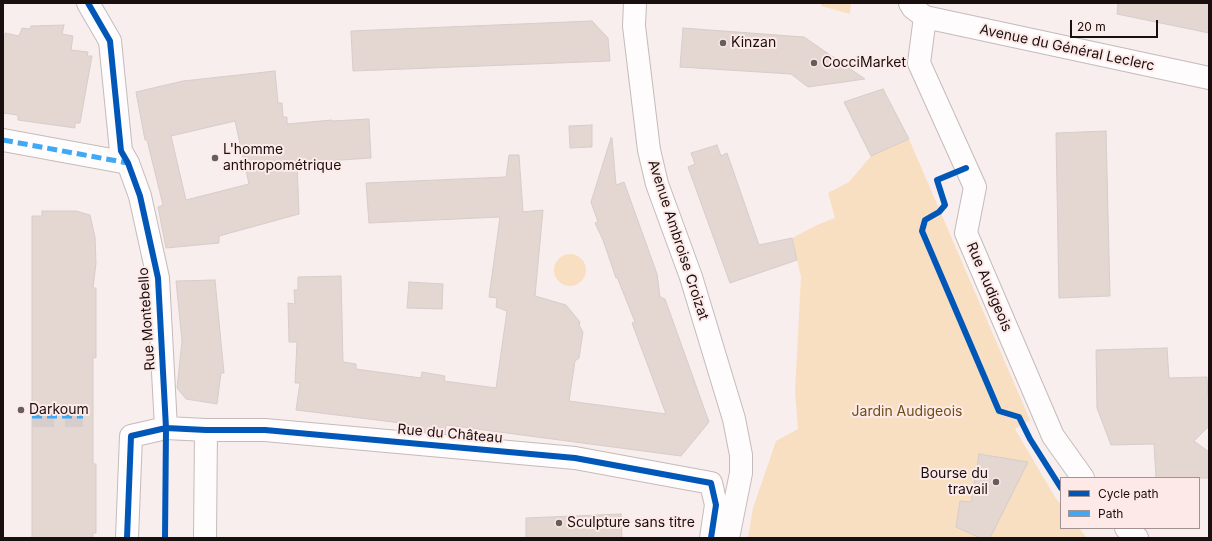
<!DOCTYPE html>
<html>
<head>
<meta charset="utf-8">
<style>
	body { margin:0 }
	#map { position:relative; width:1212px; height:541px; overflow:hidden; background:#f8eeed; font-family:Inter,sans-serif }
	canvas { display:block }
	.frame { position:absolute; inset:0; border:4px solid #190f0e; pointer-events:none }
	.legend { position:absolute; left:1060px; top:477px; width:140px; height:52px; box-sizing:border-box; background:#fdeae8; border:1px solid #a29291; margin:0; padding:5px 7px; list-style:none; font-size:12px; color:#190f0e }
	.legend li { display:flex; align-items:center; gap:8px; height:20px }
	.legend b { width:20px; border:1px solid #a29291 }
	.scale { position:absolute; left:1070px; top:20px; width:88px; height:18px; box-sizing:border-box; border:2px solid #190f0e; border-top:0; padding-left:5px; font-size:12px; line-height:14px; white-space:nowrap; color:#190f0e; -webkit-text-stroke:3px #fdeae8; paint-order:stroke }
</style>
</head>
<body>
<div id="map">
<canvas width="1212" height="541"></canvas>
<div class="frame"></div>
<ul class="legend">
<li><b style="height:5px;background:#0057b8"></b>Cycle path</li>
<li><b style="height:5px;background:#3fa9f5"></b>Path</li>
</ul>
<div class="scale">20 m</div>
</div>
<script>
const g = document.querySelector('canvas').getContext('2d');
g.lineJoin = 'round';
function fill(path, color) {
  g.fillStyle = color;
  g.fill(path, 'evenodd');
}
function shape(rows) {
  const path = new Path2D();
  for (const r of rows) {
    if (r.length === 3) {
      path.moveTo(r[0] + r[2], r[1]);
      path.arc(r[0], r[1], r[2], 0, 2 * Math.PI);
      continue;
    }
    path.moveTo(r[0], r[1]);
    for (let i = 2; i < r.length; i += 2) path.lineTo(r[i], r[i + 1]);
  }
  return path;
}
function trace(path, color, width, dash) {
  g.strokeStyle = color;
  g.lineWidth = width;
  g.lineCap = dash ? 'butt' : 'round';
  g.setLineDash(dash || []);
  g.stroke(path);
}
function drawText(font, color, halo, rows, align = 'center') {
  g.font = font + ' Inter,sans-serif';
  g.lineWidth = 4;
  g.setLineDash([]);
  g.textBaseline = 'middle';
  g.strokeStyle = halo;
  g.fillStyle = color;
  for (const [text, x, y, turn = 0] of rows) {
    g.save();
    g.translate(x, y);
    g.rotate((+turn || 0) * Math.PI / 180);
    g.textAlign = isNaN(turn) ? turn : align;
    if (halo) g.strokeText(text, 0, 0);
    g.fillText(text, 0, 0);
    g.restore();
  }
}
fill(shape([
	[821,3,851,3,850,14,821,6],
	[909,139,1030,420,1015,429,1055,497,1061,505,1061,528,1079,528,1087,538,748,538,753,508,776,441,798,429,795,392,801,277,792,238,817,225,835,218,828,193,849,182,871,156],
	[570,270,16]
]), '#f8dfc2');
const building = shape([
	[1118,3,1209,3,1209,33,1117,14,1118,3],
	[592,21,608,38,610,61,353,71,351,31,592,21],
	[64,25,62,34,73,36,71,50,88,52,87,56,92,56,80,123,75,123,75,128,18,120,18,115,3,113,3,36,5,36,5,33,19,36,22,28,30,29,31,26,64,25],
	[683,28,804,37,865,79,808,87,791,74,680,67,683,28],
	[275,71,278,103,282,103,283,117,287,117,287,124,332,120,332,121,369,119,371,158,297,163,299,214,219,236,219,243,166,248,158,207,163,205,147,140,145,140,136,92,183,81,275,71],
	[235,121,249,184,186,200,171,136,235,121],
	[883,89,909,139,871,156,844,102,883,89],
	[592,125,592,147,570,148,569,126,592,125],
	[1106,131,1110,296,1059,298,1056,133,1106,131],
	[611,138,612,138,616,185,624,182,657,274,660,297,665,299,709,422,681,456,446,425,445,434,408,429,409,424,296,410,300,383,295,383,297,342,289,342,288,303,295,304,294,290,298,290,298,277,341,276,343,362,356,364,356,369,421,378,422,372,445,376,444,381,496,388,507,311,496,307,497,298,489,297,500,217,369,223,366,183,506,177,509,155,519,155,523,212,543,210,535,296,566,305,580,322,579,325,583,332,579,358,575,361,569,401,666,414,632,323,635,322,617,277,616,278,603,240,595,223,598,222,591,202,611,138],
	[717,145,721,156,727,153,759,245,792,238,797,260,730,283,688,167,695,164,691,153,717,145],
	[42,211,76,211,90,215,95,237,96,263,93,288,96,288,96,358,93,357,93,464,96,464,96,533,93,533,93,538,32,538,32,216,42,216,42,211],
	[215,280,224,373,221,373,217,404,186,399,177,388,182,341,176,281,215,280],
	[409,282,443,284,442,309,407,308,409,282],
	[1167,348,1169,378,1207,377,1208,398,1209,398,1209,426,1194,441,1209,452,1209,478,1156,478,1154,444,1111,445,1097,408,1096,350,1167,348],
	[979,454,1028,462,990,538,980,538,956,527,960,501,971,502,979,454],
	[621,514,622,538,526,538,526,518,621,514]
]);
fill(building, '#e4d6d0');
trace(building, '#d6cdca', 1);
trace(shape([
	[32,416,83,416]
]), '#d7cdcc', 22, [22, 11]);
const street = shape([
	[88,3,110,41,121,151,128,163,140,196,158,278,166,428],
	[635,3,634,26,649,150,657,184,691,277,734,419,741,455,741,473,728,538],
	[910,3,913,8,925,17,1209,78],
	[925,17,919,63,975,187,966,233,1053,436,1083,478],
	[3,140,128,163],
	[1126,528,1137,538],
	[127,538,131,436,166,428,206,430,265,430,575,458,711,483,716,505,711,538],
	[205,538,206,430]
]);
trace(street, '#c5bbba', 24);
trace(street, '#fefcfc', 22);
trace(shape([
	[3,140,128,163],
	[32,416,83,416]
]), '#3fa9f5', 5, [10, 5]);
trace(shape([
	[88,3,110,41,121,151,128,163,140,196,158,278,166,428,165,538],
	[966,168,937,180,945,205,939,212,925,220,922,231,999,411,1019,417,1030,439,1061,488],
	[127,538,131,436,166,428,206,430,265,430,575,458,711,483,716,505,711,538]
]), '#0057b8', 6);
for (const [x, y, r, color] of [
	[723,43,4,"#675d5c"],
	[814,63,4,"#675d5c"],
	[215,158,4,"#675d5c"],
	[21,410,4,"#675d5c"],
	[996,482,4,"#675d5c"],
	[559,523,4,"#675d5c"]
]) {
  const dot = new Path2D();
  dot.arc(x, y, r, 0, 2 * Math.PI);
  g.fillStyle = color;
  g.fill(dot);
  trace(dot, '#fdeae8', 1.5);
}
drawText('14px', '#190f0e', '#fdeae8', [
	["Kinzan",731,43],
	["CocciMarket",822,63],
	["L'homme",223,150],
	["anthropométrique",223,166],
	["Darkoum",29,410],
	["Bourse du",988,474,"right"],
	["travail",988,490,"right"],
	["Sculpture sans titre",567,523]
], 'left');
drawText('14px', '#190f0e', '#fdeae8', [
	["Avenue du Général Leclerc",1067,48,12],
	["Avenue Ambroise Croizat",678,240,72],
	["Rue Audigeois",989,287,67],
	["Rue Montebello",147,319,-94],
	["Rue du Château",450,434,5]
]);
drawText('14px', '#6f4e14', '#fdeae8', [
	["Jardin Audigeois",907,412]
]);
</script>
</body>
</html>
